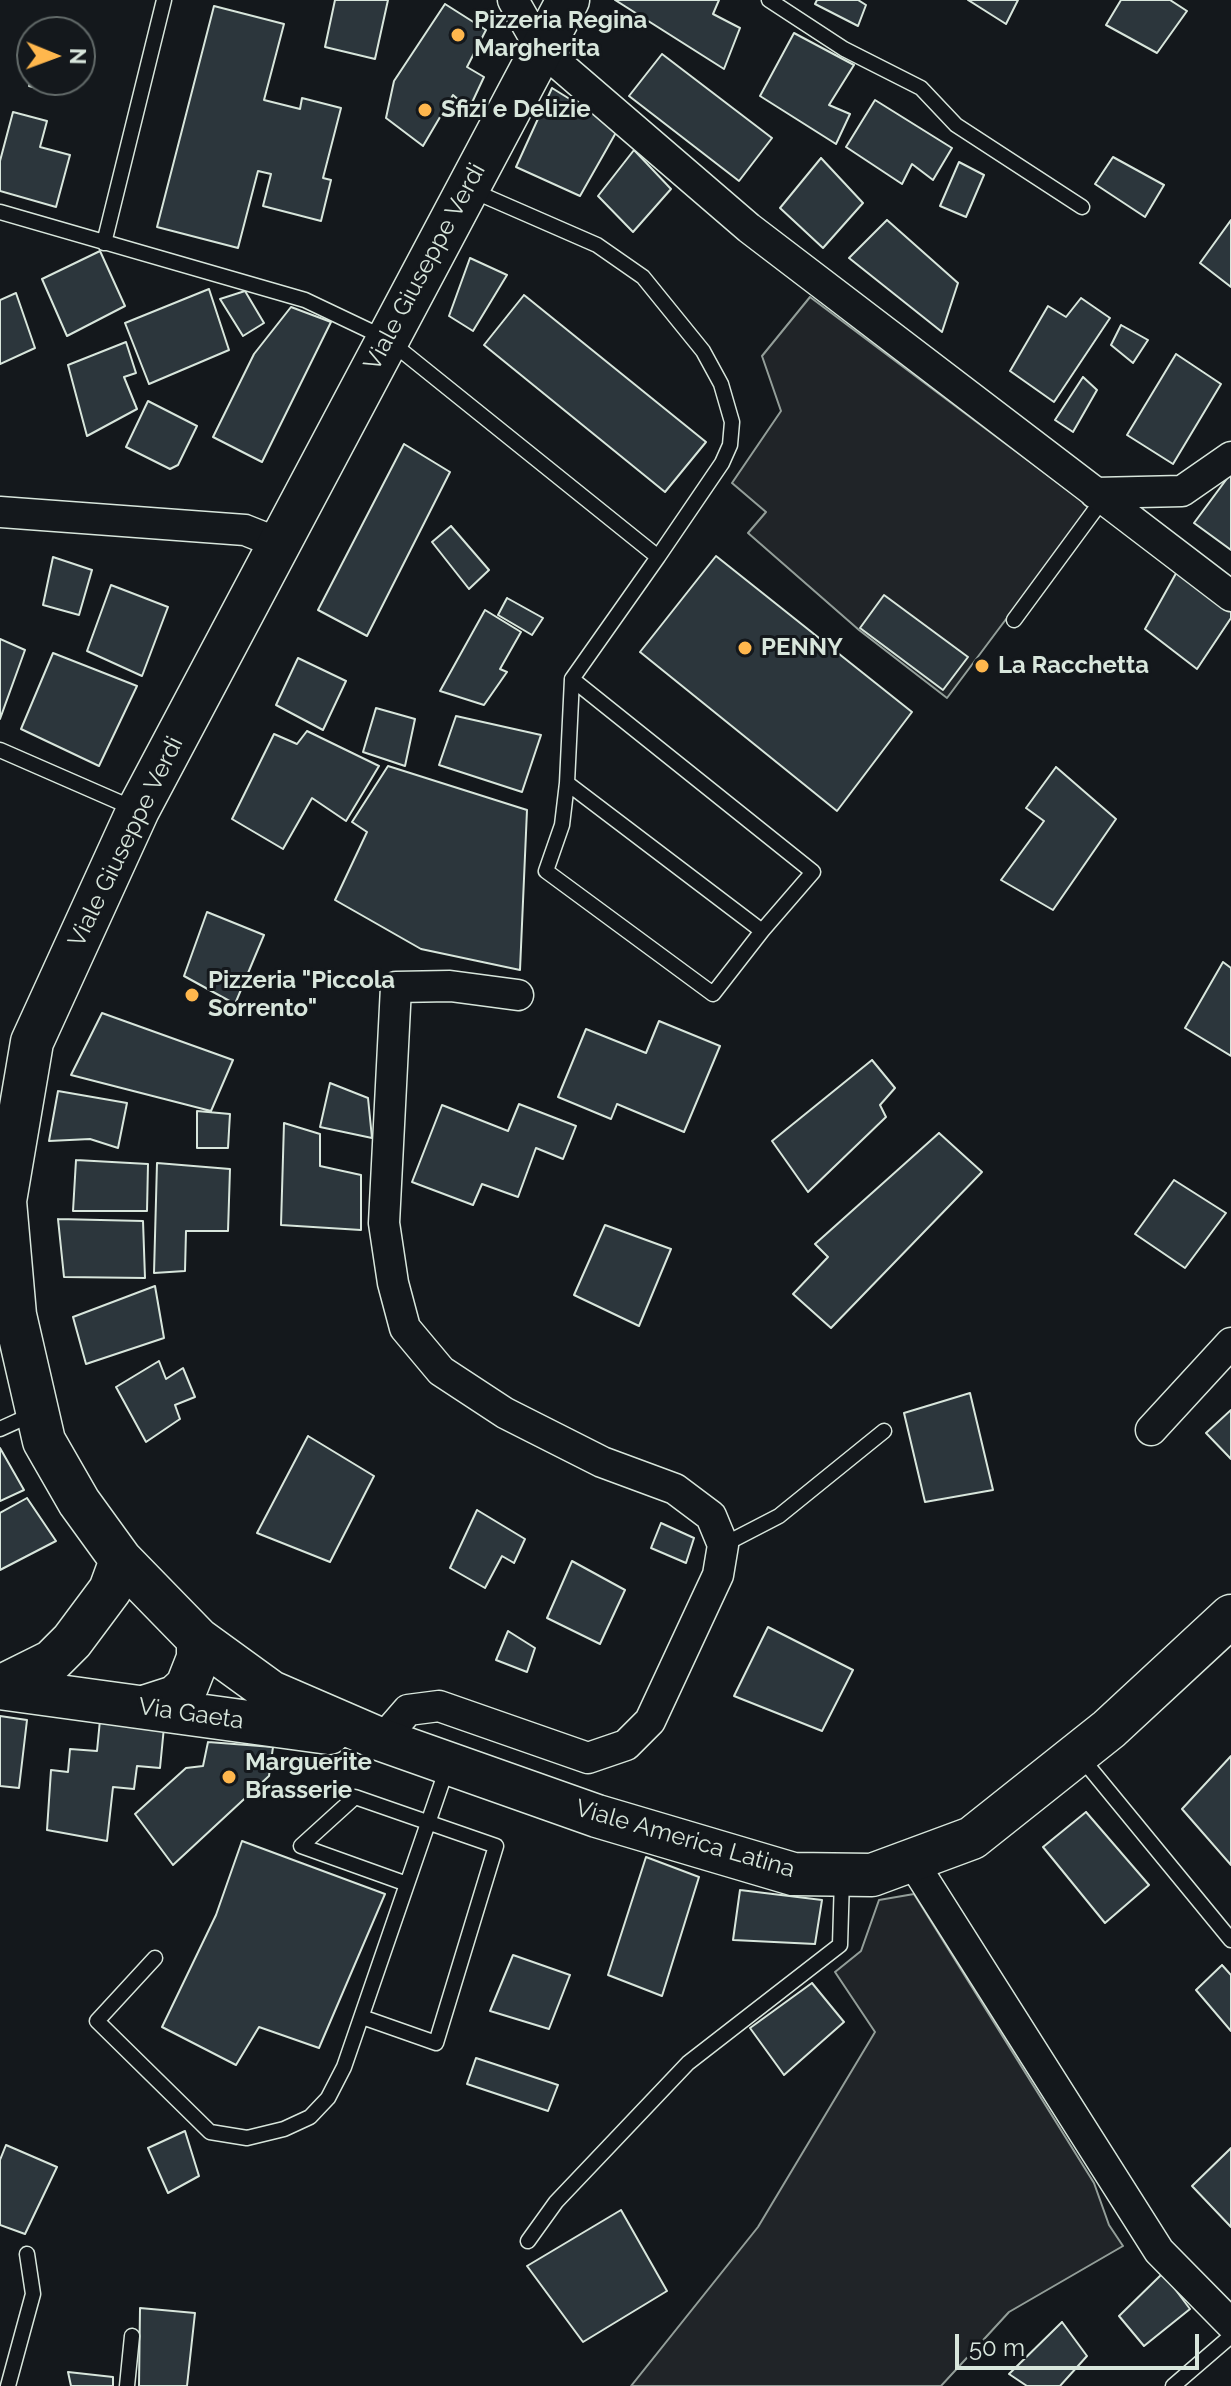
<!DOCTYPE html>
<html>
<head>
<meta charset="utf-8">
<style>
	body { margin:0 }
	#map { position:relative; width:1231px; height:2386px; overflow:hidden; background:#14181c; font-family:Raleway,sans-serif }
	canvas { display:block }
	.north { position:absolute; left:16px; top:16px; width:80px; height:80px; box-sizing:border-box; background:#14181c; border:2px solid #626a69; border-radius:50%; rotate:91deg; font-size:22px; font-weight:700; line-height:32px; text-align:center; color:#d8e6dc }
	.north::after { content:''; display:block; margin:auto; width:28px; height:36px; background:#ffb74d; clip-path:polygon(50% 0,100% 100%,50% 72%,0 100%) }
	.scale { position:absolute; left:955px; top:2334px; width:244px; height:36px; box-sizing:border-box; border:4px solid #d8e6dc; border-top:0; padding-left:10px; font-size:24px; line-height:28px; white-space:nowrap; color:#d8e6dc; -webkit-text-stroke:6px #14181c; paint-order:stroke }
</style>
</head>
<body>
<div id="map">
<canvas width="1231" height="2386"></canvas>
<div class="north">N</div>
<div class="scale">50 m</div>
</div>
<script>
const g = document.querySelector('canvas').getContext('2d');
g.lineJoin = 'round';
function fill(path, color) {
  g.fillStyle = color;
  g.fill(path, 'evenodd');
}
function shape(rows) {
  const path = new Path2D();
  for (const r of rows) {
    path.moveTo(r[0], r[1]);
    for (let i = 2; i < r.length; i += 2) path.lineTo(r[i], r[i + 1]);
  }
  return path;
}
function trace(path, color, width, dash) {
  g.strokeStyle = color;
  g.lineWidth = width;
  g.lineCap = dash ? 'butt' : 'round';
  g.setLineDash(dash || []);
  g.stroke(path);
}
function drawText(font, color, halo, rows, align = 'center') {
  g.font = font + ' Raleway,sans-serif';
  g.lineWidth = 6;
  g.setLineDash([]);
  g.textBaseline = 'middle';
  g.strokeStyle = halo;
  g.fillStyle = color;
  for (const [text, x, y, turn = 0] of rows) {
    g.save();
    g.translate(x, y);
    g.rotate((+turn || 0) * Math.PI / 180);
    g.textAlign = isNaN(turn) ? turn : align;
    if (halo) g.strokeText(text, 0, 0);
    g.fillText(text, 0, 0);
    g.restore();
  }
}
const green = shape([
	[810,297,1090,507,947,698,859,630,748,533,766,512,732,483,781,411,762,356,810,297],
	[914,1894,1094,2183,1109,2225,1123,2246,1009,2312,941,2386,631,2386,758,2227,875,2032,835,1972,861,1951,879,1900,914,1894]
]);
fill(green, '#202428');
trace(green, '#939e99', 2);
const building = shape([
	[335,0,388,0,375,59,325,47,335,0],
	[615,0,719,0,713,14,740,28,724,69,615,0],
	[817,0,858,0,866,5,858,26,815,4,817,0],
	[968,0,1018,0,1006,24,968,0],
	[1121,0,1170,0,1187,11,1157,53,1106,25,1121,0],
	[445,4,486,30,467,67,484,77,469,109,453,95,423,146,386,118,394,81,445,4],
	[214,6,284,24,264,100,300,109,302,98,341,108,323,178,331,180,321,221,263,206,271,174,258,171,238,248,157,227,214,6],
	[794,33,854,65,829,105,850,114,836,144,760,96,794,33],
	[662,54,772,138,739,181,629,96,662,54],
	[32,77,32,80,66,80,60,94,29,86,32,77],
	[552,88,618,129,580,196,516,167,552,88],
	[875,100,952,148,933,180,912,164,902,184,846,147,875,100],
	[13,112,47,121,40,147,70,155,56,207,0,191,0,161,13,112],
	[634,150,671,189,633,232,598,196,634,150],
	[1113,157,1164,185,1145,217,1095,184,1113,157],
	[821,158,863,203,823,248,780,208,821,158],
	[959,162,984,175,966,217,940,206,959,162],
	[887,220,958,283,942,332,849,258,887,220],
	[1231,220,1231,287,1200,263,1231,220],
	[100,251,125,306,67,336,42,279,100,251],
	[470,258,507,275,473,331,449,316,470,258],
	[209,289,229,350,149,384,125,323,209,289],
	[245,291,264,323,243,336,220,299,245,291],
	[16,293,35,348,0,364,0,300,16,293],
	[524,295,706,442,665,492,484,345,524,295],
	[1081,298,1110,318,1054,402,1010,371,1048,306,1066,317,1081,298],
	[291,307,331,322,262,462,213,437,254,354,291,307],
	[1121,325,1148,340,1133,363,1111,345,1121,325],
	[126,342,136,373,124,377,137,409,87,436,68,365,126,342],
	[1176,354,1221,384,1173,464,1127,435,1176,354],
	[1083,377,1097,390,1073,432,1055,420,1083,377],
	[148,401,197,426,178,465,170,469,126,447,148,401],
	[404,444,450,472,367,636,318,610,404,444],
	[1231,473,1231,550,1194,523,1231,473],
	[451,526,489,570,469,589,432,542,451,526],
	[716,556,912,712,837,811,640,652,716,556],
	[53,557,92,570,79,615,43,605,53,557],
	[1179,568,1231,609,1231,618,1197,669,1145,629,1179,568],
	[111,585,168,607,142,676,87,651,111,585],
	[884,595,968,657,943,690,860,628,884,595],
	[507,598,543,618,532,635,498,615,507,598],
	[485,610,521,632,500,669,507,672,484,705,440,691,485,610],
	[0,639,25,650,0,719,0,639],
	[53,653,137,686,99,766,21,729,53,653],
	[298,658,346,681,323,730,276,705,298,658],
	[376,708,415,719,405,766,363,752,376,708],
	[456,716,541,735,522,792,439,765,456,716],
	[307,731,379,766,346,821,312,798,283,849,232,819,274,734,297,744,307,731],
	[388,766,527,810,520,970,421,949,335,900,367,832,352,822,388,766],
	[1056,767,1116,819,1053,910,1001,880,1044,821,1026,808,1056,767],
	[207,912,264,935,235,1004,184,976,207,912],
	[1223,962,1231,968,1231,1056,1185,1028,1223,962],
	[102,1013,233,1060,211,1111,71,1075,102,1013],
	[659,1021,720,1046,684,1132,617,1104,611,1119,558,1097,586,1029,646,1053,659,1021],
	[872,1060,895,1088,880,1105,886,1117,808,1192,772,1141,872,1060],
	[330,1083,368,1098,372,1138,320,1127,330,1083],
	[58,1091,127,1103,118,1148,90,1139,49,1141,58,1091],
	[519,1104,576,1126,563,1159,536,1148,518,1197,482,1184,473,1205,412,1182,442,1105,508,1131,519,1104],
	[197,1111,230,1114,228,1148,197,1148,197,1111],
	[284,1123,320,1134,320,1166,361,1175,361,1230,281,1225,284,1123],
	[939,1133,982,1172,831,1328,793,1294,828,1257,815,1244,939,1133],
	[76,1160,148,1164,147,1211,73,1211,76,1160],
	[157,1163,230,1169,228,1231,186,1231,185,1271,154,1273,157,1163],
	[1174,1180,1226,1213,1185,1268,1135,1234,1174,1180],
	[58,1219,143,1221,145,1278,64,1277,58,1219],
	[605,1225,671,1249,639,1326,574,1295,605,1225],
	[155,1286,164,1338,86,1364,73,1317,155,1286],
	[159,1361,166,1379,183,1368,195,1397,175,1405,180,1419,146,1442,116,1387,159,1361],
	[970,1393,993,1490,925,1502,904,1413,970,1393],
	[1231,1410,1231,1459,1206,1433,1231,1410],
	[308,1436,374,1476,330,1562,257,1533,308,1436],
	[0,1448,24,1490,0,1501,0,1448],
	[27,1498,56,1541,0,1570,0,1513,27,1498],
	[477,1510,525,1539,514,1563,502,1556,485,1588,450,1568,477,1510],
	[661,1523,694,1538,686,1563,651,1548,661,1523],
	[572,1561,625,1590,600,1644,547,1618,572,1561],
	[768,1627,853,1670,822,1731,734,1696,768,1627],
	[508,1631,535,1648,527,1672,496,1660,508,1631],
	[0,1716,27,1720,19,1788,0,1786,0,1716],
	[100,1720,164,1727,160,1768,137,1766,134,1789,113,1787,107,1841,47,1830,51,1770,68,1772,70,1749,97,1751,100,1720],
	[208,1742,273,1747,269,1776,173,1865,135,1814,186,1768,203,1766,208,1742],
	[1231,1756,1231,1865,1182,1809,1231,1756],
	[1086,1812,1149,1885,1105,1923,1043,1847,1086,1812],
	[242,1841,385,1894,319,2048,259,2027,236,2065,162,2027,216,1915,242,1841],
	[646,1857,699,1877,662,1996,608,1975,646,1857],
	[740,1890,822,1900,815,1944,733,1940,740,1890],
	[513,1955,570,1975,549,2029,490,2011,513,1955],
	[1222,1965,1231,1975,1231,2031,1196,1990,1222,1965],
	[812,1983,844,2022,784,2075,750,2028,812,1983],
	[476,2058,558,2085,548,2111,467,2084,476,2058],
	[185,2131,199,2176,168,2193,148,2148,185,2131],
	[6,2145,57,2167,25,2234,0,2225,0,2160,6,2145],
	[1231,2148,1231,2227,1192,2186,1231,2148],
	[621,2210,667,2291,583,2342,527,2266,621,2210],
	[1163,2273,1190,2309,1144,2346,1119,2316,1163,2273],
	[140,2308,195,2313,187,2386,139,2386,140,2308],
	[1062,2322,1087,2356,1060,2386,1027,2386,1009,2374,1062,2322],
	[68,2372,113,2377,113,2386,71,2386,68,2372]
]);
fill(building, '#2c363c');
trace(building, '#d8e6dc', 2);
const lane = shape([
	[769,0,844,49,921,88,956,125,1082,207],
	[471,190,597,245,643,277,703,351,721,384,732,422,730,445,722,463,658,557],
	[0,212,305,300,387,339,658,557,572,679,567,783,762,931,813,872,572,679],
	[104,243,164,0],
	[1014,620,1103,499],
	[0,750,135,809],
	[567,783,562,825,546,871,713,994,762,931],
	[0,1429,33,1414],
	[723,1545,779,1516,884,1431],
	[1079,1755,1231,1940],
	[155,1958,97,2021,210,2132,247,2138,284,2129,310,2117,328,2098,344,2067,447,1768],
	[362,2017,436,2043,496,1846,355,1797,301,1846,407,1884],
	[528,2241,556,2202,688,2063,840,1945,842,1878],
	[8,2386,33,2294,27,2254],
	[127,2386,132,2336],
	[1173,2386,1231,2336]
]);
const street = shape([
	[513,0,541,49,749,228,1231,596],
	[1095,493,1182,491,1231,457],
	[0,512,245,530,278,543],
	[1151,1430,1231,1343],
	[382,1740,408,1710,439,1706,588,1758,626,1745,650,1721,718,1575,723,1545,711,1516,675,1489,602,1462,505,1413,441,1371,405,1328,393,1283,384,1223,396,987,450,986,518,995],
	[912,1861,1159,2251,1231,2324]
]);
const secondary = shape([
	[568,0,138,810,32,1042,5,1201,15,1315,44,1441,79,1502,121,1560,198,1639,271,1692,382,1740,597,1816,793,1874,872,1875,972,1838,1109,1729,1231,1616],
	[0,1687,52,1661,72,1641,110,1590,121,1560],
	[0,1688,329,1733],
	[144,1707,175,1697,187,1686,198,1658,198,1639]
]);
trace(lane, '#d8e6dc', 17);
trace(street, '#d8e6dc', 33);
trace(secondary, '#d8e6dc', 45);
trace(lane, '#14181c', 14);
trace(street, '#14181c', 30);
trace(secondary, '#14181c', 42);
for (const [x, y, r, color] of [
	[458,35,8,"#ffb74d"],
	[425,110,8,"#ffb74d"],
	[745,648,8,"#ffb74d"],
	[982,666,8,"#ffb74d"],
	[192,995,8,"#ffb74d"],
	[229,1777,8,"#ffb74d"]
]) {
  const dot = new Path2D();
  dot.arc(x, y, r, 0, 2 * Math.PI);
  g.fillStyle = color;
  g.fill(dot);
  trace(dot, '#14181c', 3);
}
drawText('bold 24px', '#d8e6dc', '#14181c', [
	["Pizzeria Regina",474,21],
	["Margherita",474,49],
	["Sfizi e Delizie",441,110],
	["PENNY",761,648],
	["La Racchetta",998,666],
	["Pizzeria \"Piccola",208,981],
	["Sorrento\"",208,1009],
	["Marguerite",245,1763],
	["Brasserie",245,1791]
], 'left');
drawText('24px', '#d8e6dc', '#14181c', [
	["Viale Giuseppe Verdi",425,267,-62],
	["Viale Giuseppe Verdi",126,842,-64],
	["Via Gaeta",191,1714,8],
	["Viale America Latina",685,1839,16]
]);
</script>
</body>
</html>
